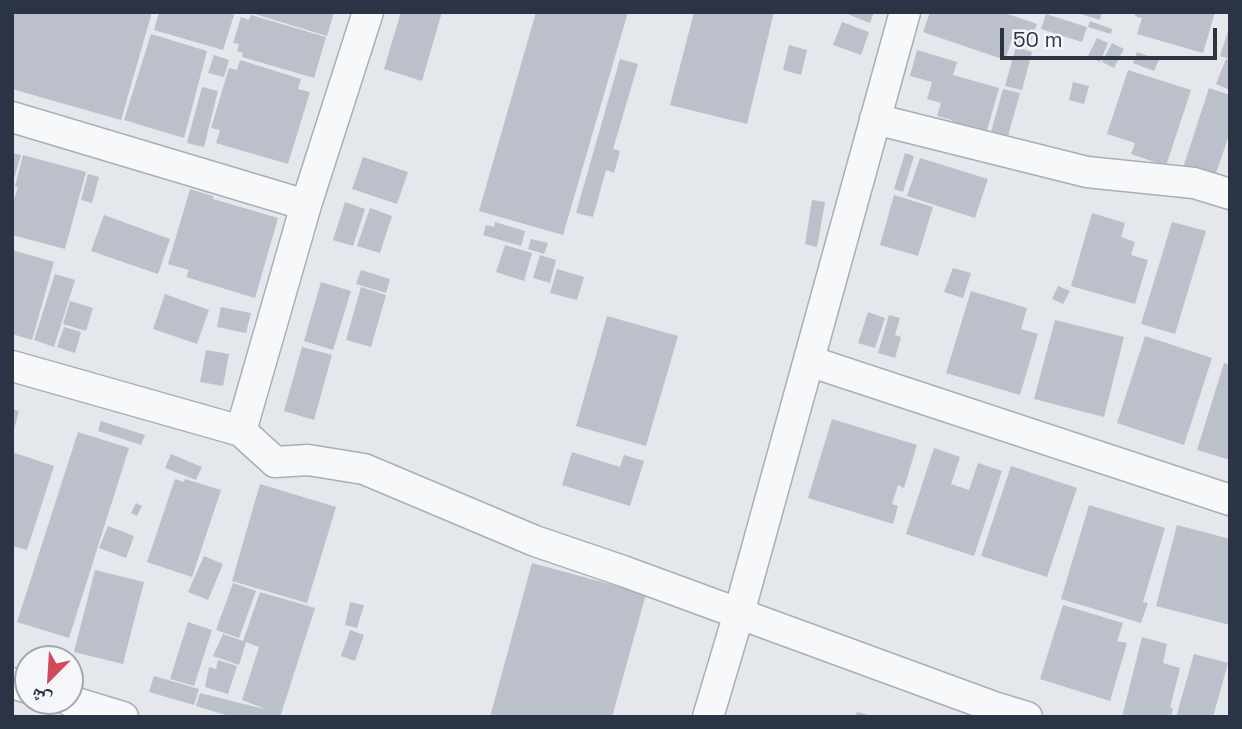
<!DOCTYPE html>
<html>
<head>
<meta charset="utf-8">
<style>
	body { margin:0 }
	#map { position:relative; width:1242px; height:729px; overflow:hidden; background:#e4e7ec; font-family:"Space Grotesk","Noto Naskh Arabic",sans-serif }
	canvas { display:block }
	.frame { position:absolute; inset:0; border:14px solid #2b3445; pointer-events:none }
	.north { position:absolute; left:14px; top:645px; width:70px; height:70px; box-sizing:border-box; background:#f4f6f9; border:2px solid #a4a8b1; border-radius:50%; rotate:204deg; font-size:19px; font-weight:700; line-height:28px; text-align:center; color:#2b3445 }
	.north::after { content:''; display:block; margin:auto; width:24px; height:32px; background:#d1495b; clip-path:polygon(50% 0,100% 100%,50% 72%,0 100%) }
	.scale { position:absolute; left:1000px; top:28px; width:217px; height:32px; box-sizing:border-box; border:4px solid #2b3445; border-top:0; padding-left:9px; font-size:21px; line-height:24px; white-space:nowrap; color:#2b3445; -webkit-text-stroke:5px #f4f6f9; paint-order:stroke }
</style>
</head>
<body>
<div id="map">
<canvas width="1242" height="729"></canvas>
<div class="frame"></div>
<div class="north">ش</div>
<div class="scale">50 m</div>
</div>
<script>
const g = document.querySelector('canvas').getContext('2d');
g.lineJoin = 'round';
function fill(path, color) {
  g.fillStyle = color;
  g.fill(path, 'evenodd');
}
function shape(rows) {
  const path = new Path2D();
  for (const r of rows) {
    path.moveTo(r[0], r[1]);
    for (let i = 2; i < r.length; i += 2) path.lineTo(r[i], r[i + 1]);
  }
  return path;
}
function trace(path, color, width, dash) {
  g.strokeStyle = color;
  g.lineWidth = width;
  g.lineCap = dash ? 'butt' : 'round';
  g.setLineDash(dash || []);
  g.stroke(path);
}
fill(shape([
	[12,12,152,12,121,120,12,89],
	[159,12,235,12,223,50,154,30],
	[248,12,334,12,327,36],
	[401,12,442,12,422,81,384,69],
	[536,12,628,12,563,235,479,211],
	[694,12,774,12,747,124,670,105],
	[842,12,874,12,870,23],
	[930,12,968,12,974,14,974,12,1002,12,1037,24,1029,48,1011,42,1005,60,923,32],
	[1074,12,1102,12,1100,20],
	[1136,12,1215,12,1203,53,1137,34,1142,18,1135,16],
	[1046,14,1087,27,1082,42,1041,29],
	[251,15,326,37,314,78,242,57,243,53,237,51,239,44,233,43,241,17,249,20],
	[1090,21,1112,29,1111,34,1088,27],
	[842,22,869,32,861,55,833,45],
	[1230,25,1230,59,1220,56],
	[151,34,207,51,184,138,124,120],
	[1097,38,1108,43,1100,62,1088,56],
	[1112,43,1124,49,1114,68,1102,62],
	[789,45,807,50,801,75,783,70],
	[1016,47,1032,52,1022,90,1005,86],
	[917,50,957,62,953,75,999,88,986,134,951,124,952,120,937,116,941,103,927,99,932,82,910,76],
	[1137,52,1159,60,1154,71,1133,63],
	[214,55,229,60,224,77,208,73],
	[620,59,638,64,613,149,620,151,614,173,606,170,593,217,576,213],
	[1226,59,1230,61,1230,90,1216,84],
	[240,60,301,79,298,89,310,92,288,164,216,143,220,130,211,128,229,68,237,70],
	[1128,70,1191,90,1166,166,1131,154,1135,143,1107,134],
	[1073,82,1089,86,1084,104,1069,100],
	[202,87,218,91,204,147,187,143],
	[1209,88,1230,95,1230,132,1213,182,1182,171],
	[1003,89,1020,93,1008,136,991,132],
	[12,153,21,155,13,182,12,182],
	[905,153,914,156,903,192,894,189],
	[23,155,86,172,65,249,12,235,12,205,18,187,15,186],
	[363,157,408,172,397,204,352,189],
	[920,158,988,179,975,218,907,196],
	[88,174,99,177,92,203,81,200],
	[190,189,213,196,213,199,278,218,255,298,186,277,189,270,168,264],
	[894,195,933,207,918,256,880,245],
	[812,200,825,202,817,247,805,244],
	[345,202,365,209,353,246,333,240],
	[370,208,392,216,380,253,357,246],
	[1092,213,1125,223,1121,237,1135,242,1131,255,1148,260,1135,304,1071,286],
	[104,215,170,239,158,274,91,251],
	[495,222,525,231,521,246,483,235,486,225,494,227],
	[1172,222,1206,231,1175,334,1141,324],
	[531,239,548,243,544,254,528,249],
	[505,245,532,253,524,281,496,272],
	[12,250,54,262,32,340,12,334],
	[540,255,556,260,550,283,533,278],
	[953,268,971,273,963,298,944,292],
	[557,269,584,277,577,300,550,293],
	[361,270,390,279,386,293,356,284],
	[55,274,75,280,54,347,34,340],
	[321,282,351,291,333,350,304,341],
	[1058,286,1070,291,1063,304,1052,299],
	[361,287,386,295,371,347,346,340],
	[971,291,1027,308,1021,329,1038,334,1020,395,946,373],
	[165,294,209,310,197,344,153,329],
	[70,301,93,308,86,331,63,324],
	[221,307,251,313,246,333,217,327],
	[868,312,885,318,875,348,858,343],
	[889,315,900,318,895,335,901,337,895,358,878,353],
	[607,316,678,336,646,446,576,426],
	[1055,320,1124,337,1104,417,1034,399],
	[64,327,81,332,75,353,57,347],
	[1145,336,1212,358,1184,445,1117,423],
	[302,347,332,355,314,420,284,411],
	[206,350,229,354,223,386,200,382],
	[1224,363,1230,365,1230,460,1197,450],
	[12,409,19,411,13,433,12,432],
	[832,419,917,445,904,488,898,485,892,504,898,506,893,524,808,498],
	[101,421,145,435,141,445,98,431],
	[78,432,129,448,69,638,17,622],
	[934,448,960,457,951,484,969,490,978,463,1002,471,974,556,906,534],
	[12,452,54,466,27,550,12,546],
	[572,452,620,467,624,455,644,461,630,506,562,485],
	[171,454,202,467,196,480,165,468],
	[1011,466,1077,488,1047,577,981,556],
	[175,479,184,482,185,479,221,490,192,577,147,562],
	[260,484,336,507,307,603,232,581],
	[136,503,142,506,137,516,131,513],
	[1089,505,1165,528,1143,602,1148,603,1141,623,1061,599],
	[1177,525,1230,539,1230,625,1156,606],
	[108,526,134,536,126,558,99,548],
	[204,556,223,564,208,600,188,592],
	[532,563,646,594,612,717,490,717],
	[95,570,144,582,123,664,74,652],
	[233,583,256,591,239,638,216,630],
	[260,592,315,608,281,714,282,717,232,717,196,706,200,693,268,710,242,700,259,647,246,642,239,665,213,656,223,634,243,641],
	[350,602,364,605,357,628,345,625],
	[1063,605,1123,623,1117,641,1127,643,1110,701,1040,679],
	[188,622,212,630,194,686,170,679],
	[350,630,364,635,355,661,341,656],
	[1142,637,1167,644,1163,663,1180,668,1170,708,1173,708,1171,717,1122,717],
	[1194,654,1228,663,1213,717,1176,717],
	[218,660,237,666,228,694,205,687,209,667,216,669],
	[154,676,199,689,194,705,149,692],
	[857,712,872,716,872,717,855,717]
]), '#bbc0ca');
const street = shape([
	[12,117,306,205],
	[875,119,1087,172,1194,183,1230,194],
	[809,361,1230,500],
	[12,366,241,431,275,462,308,460,364,469,535,541,623,571,994,707,1027,717],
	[241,431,306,205,368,12],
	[12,683,28,688],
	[70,701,123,717],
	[708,717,739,613,905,12]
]);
trace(street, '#a9aeb7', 33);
trace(street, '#f7f8fa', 30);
</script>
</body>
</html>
